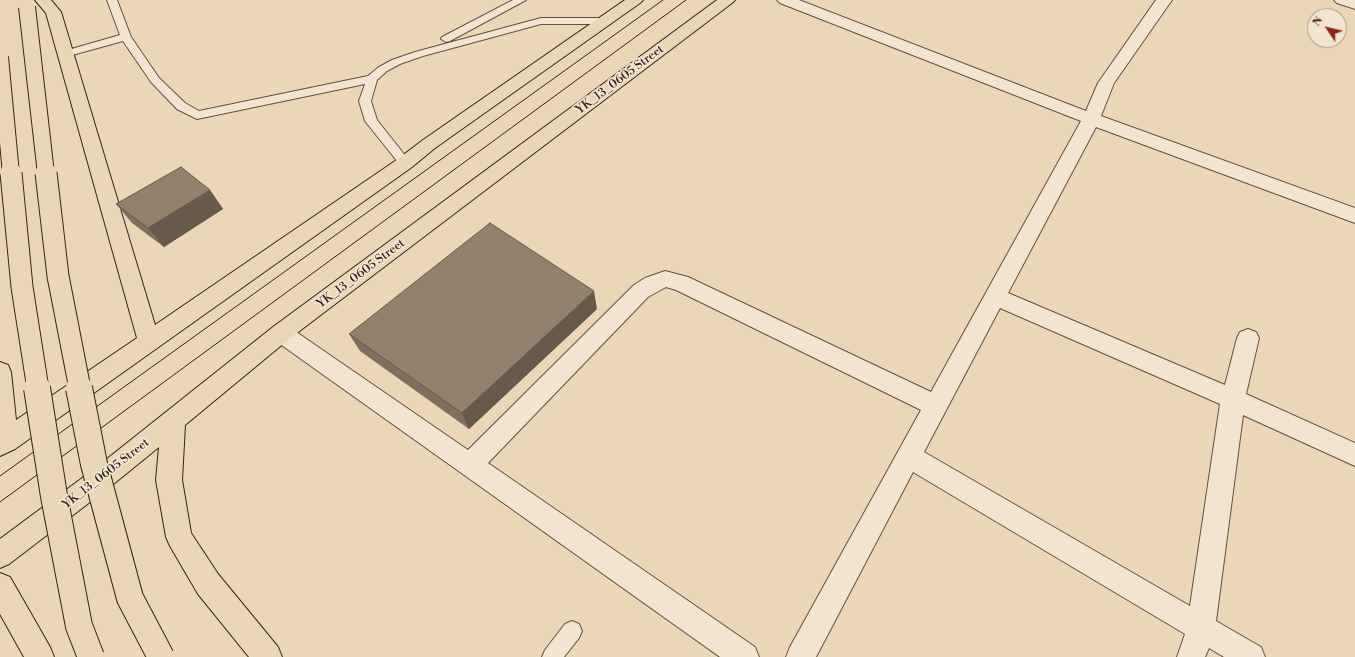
<!DOCTYPE html>
<html>
<head>
<meta charset="utf-8">
<style>
	body { margin:0 }
	#map { position:relative; width:1355px; height:657px; overflow:hidden; background:#ead7b8; font-family:"Libre Bodoni",serif }
	canvas { display:block }
	.north { position:absolute; left:1307px; top:8px; width:40px; height:40px; box-sizing:border-box; background:#f1e5d1; border:1px solid #a59789; border-radius:50%; rotate:305deg; font-size:11px; font-weight:700; line-height:16px; text-align:center; color:#33231c }
	.north::after { content:''; display:block; margin:auto; width:14px; height:18px; background:#8f2418; clip-path:polygon(50% 0,100% 100%,50% 72%,0 100%) }
</style>
</head>
<body>
<div id="map">
<canvas width="1355" height="657"></canvas>
<div class="north">N</div>
</div>
<script>
const g = document.querySelector('canvas').getContext('2d');
g.lineJoin = 'round';
function shape(rows) {
  const path = new Path2D();
  for (const r of rows) {
    path.moveTo(r[0], r[1]);
    for (let i = 2; i < r.length; i += 2) path.lineTo(r[i], r[i + 1]);
  }
  return path;
}
function trace(path, color, width, dash) {
  g.strokeStyle = color;
  g.lineWidth = width;
  g.lineCap = dash ? 'butt' : 'round';
  g.setLineDash(dash || []);
  g.stroke(path);
}
function fill(path, color) {
  g.fillStyle = color;
  g.fill(path, 'evenodd');
}
function drawText(font, color, halo, rows, align = 'center') {
  g.font = font + ' "Libre Bodoni",serif';
  g.lineWidth = 3.5;
  g.setLineDash([]);
  g.textBaseline = 'middle';
  g.strokeStyle = halo;
  g.fillStyle = color;
  for (const [text, x, y, turn = 0] of rows) {
    g.save();
    g.translate(x, y);
    g.rotate((+turn || 0) * Math.PI / 180);
    g.textAlign = isNaN(turn) ? turn : align;
    if (halo) g.strokeText(text, 0, 0);
    g.fillText(text, 0, 0);
    g.restore();
  }
}
const service = shape([
	[107,0,117,0,131,37,159,78,185,103,199,111,368,76,379,67,392,60,415,52,541,18,605,18,610,21,605,24,541,24,423,56,400,64,387,71,377,80,371,101,377,120,411,163,409,166,405,167,401,166,365,121,359,101,365,84,197,119,177,109,151,82,123,41,65,57,61,56,59,54,61,52,120,35,107,0],
	[513,0,526,0,450,41,446,42,441,39,442,37,513,0],
	[572,621,579,624,582,631,579,638,564,657,542,657,545,650,565,624,572,621]
]);
const minor = shape([
	[777,0,799,0,1086,111,1098,83,1156,0,1172,0,1114,83,1101,116,1355,208,1355,223,1096,127,1008,293,1225,385,1237,338,1240,332,1248,329,1256,332,1259,338,1246,394,1355,443,1355,466,1243,415,1216,621,1261,647,1265,657,1224,657,1209,648,1205,657,1177,657,1185,634,913,472,816,657,786,657,790,647,921,410,676,290,666,287,648,297,488,463,755,647,759,657,720,657,273,339,270,333,273,327,281,324,289,327,468,450,634,285,645,278,665,271,688,277,931,392,1081,121,780,3,777,0],
	[1000,308,1220,404,1190,606,924,452,1000,308],
	[1334,0,1355,0,1355,9,1337,3,1334,0]
]);
const primary = shape([
	[35,0,51,0,61,12,155,325,398,159,423,140,625,0,643,0,640,3,435,148,412,167,15,449,0,456,0,362,8,365,11,372,16,420,137,338,46,13,35,0],
	[717,0,735,0,732,3,289,339,185,425,182,480,191,533,218,574,278,647,282,657,249,657,198,594,170,546,166,537,156,480,159,447,111,486,9,564,0,568,0,539,93,470,273,327,717,0],
	[0,573,10,577,50,647,54,657,24,657,0,614,0,573]
]);
trace(service, '#615043', 2);
trace(minor, '#615043', 2);
trace(primary, '#33231c', 2);
fill(service, '#f1e5d1');
fill(minor, '#f1e5d1');
fill(primary, '#ead7b8');
trace(shape([
	[0,476,663,0],
	[0,502,686,0]
]), '#33231c', 1);
const primaryBridgeFar2 = shape([
	[27,7,46,174],
	[0,57,11,174]
]);
const primaryBridgeFar1 = shape([
	[11,173,22,287,38,389],
	[46,173,58,276,80,389]
]);
const primaryBridge = shape([
	[37,388,54,496,79,626,91,657],
	[79,388,94,464,130,598,161,657]
]);
trace(primaryBridgeFar2, '#33231c', 18, []);
trace(primaryBridgeFar1, '#33231c', 23, []);
trace(primaryBridge, '#33231c', 28, []);
trace(primaryBridgeFar2, '#ead7b8', 16);
trace(primaryBridgeFar1, '#ead7b8', 21);
trace(primaryBridge, '#ead7b8', 26);
fill(shape([
	[210,190,223,209,164,247,132,223,116,204],
	[597,309,469,429,360,351,349,334]
]), '#7e6f5e');
fill(shape([
	[210,190,223,209,164,247,148,228],
	[594,291,597,309,469,429,462,413]
]), '#665a4c');
const building = shape([
	[181,167,210,190,148,228,116,204,181,167],
	[490,223,594,291,462,413,349,334,490,223]
]);
fill(building, '#92816d');
trace(building, '#665a4c', 1);
drawText('12px', '#33231c', '#f1e5d1', [
	["YK_13_0605 Street",620,80,-37],
	["YK_13_0605 Street",361,274,-37],
	["YK_13_0605 Street",106,474,-38]
]);
</script>
</body>
</html>
